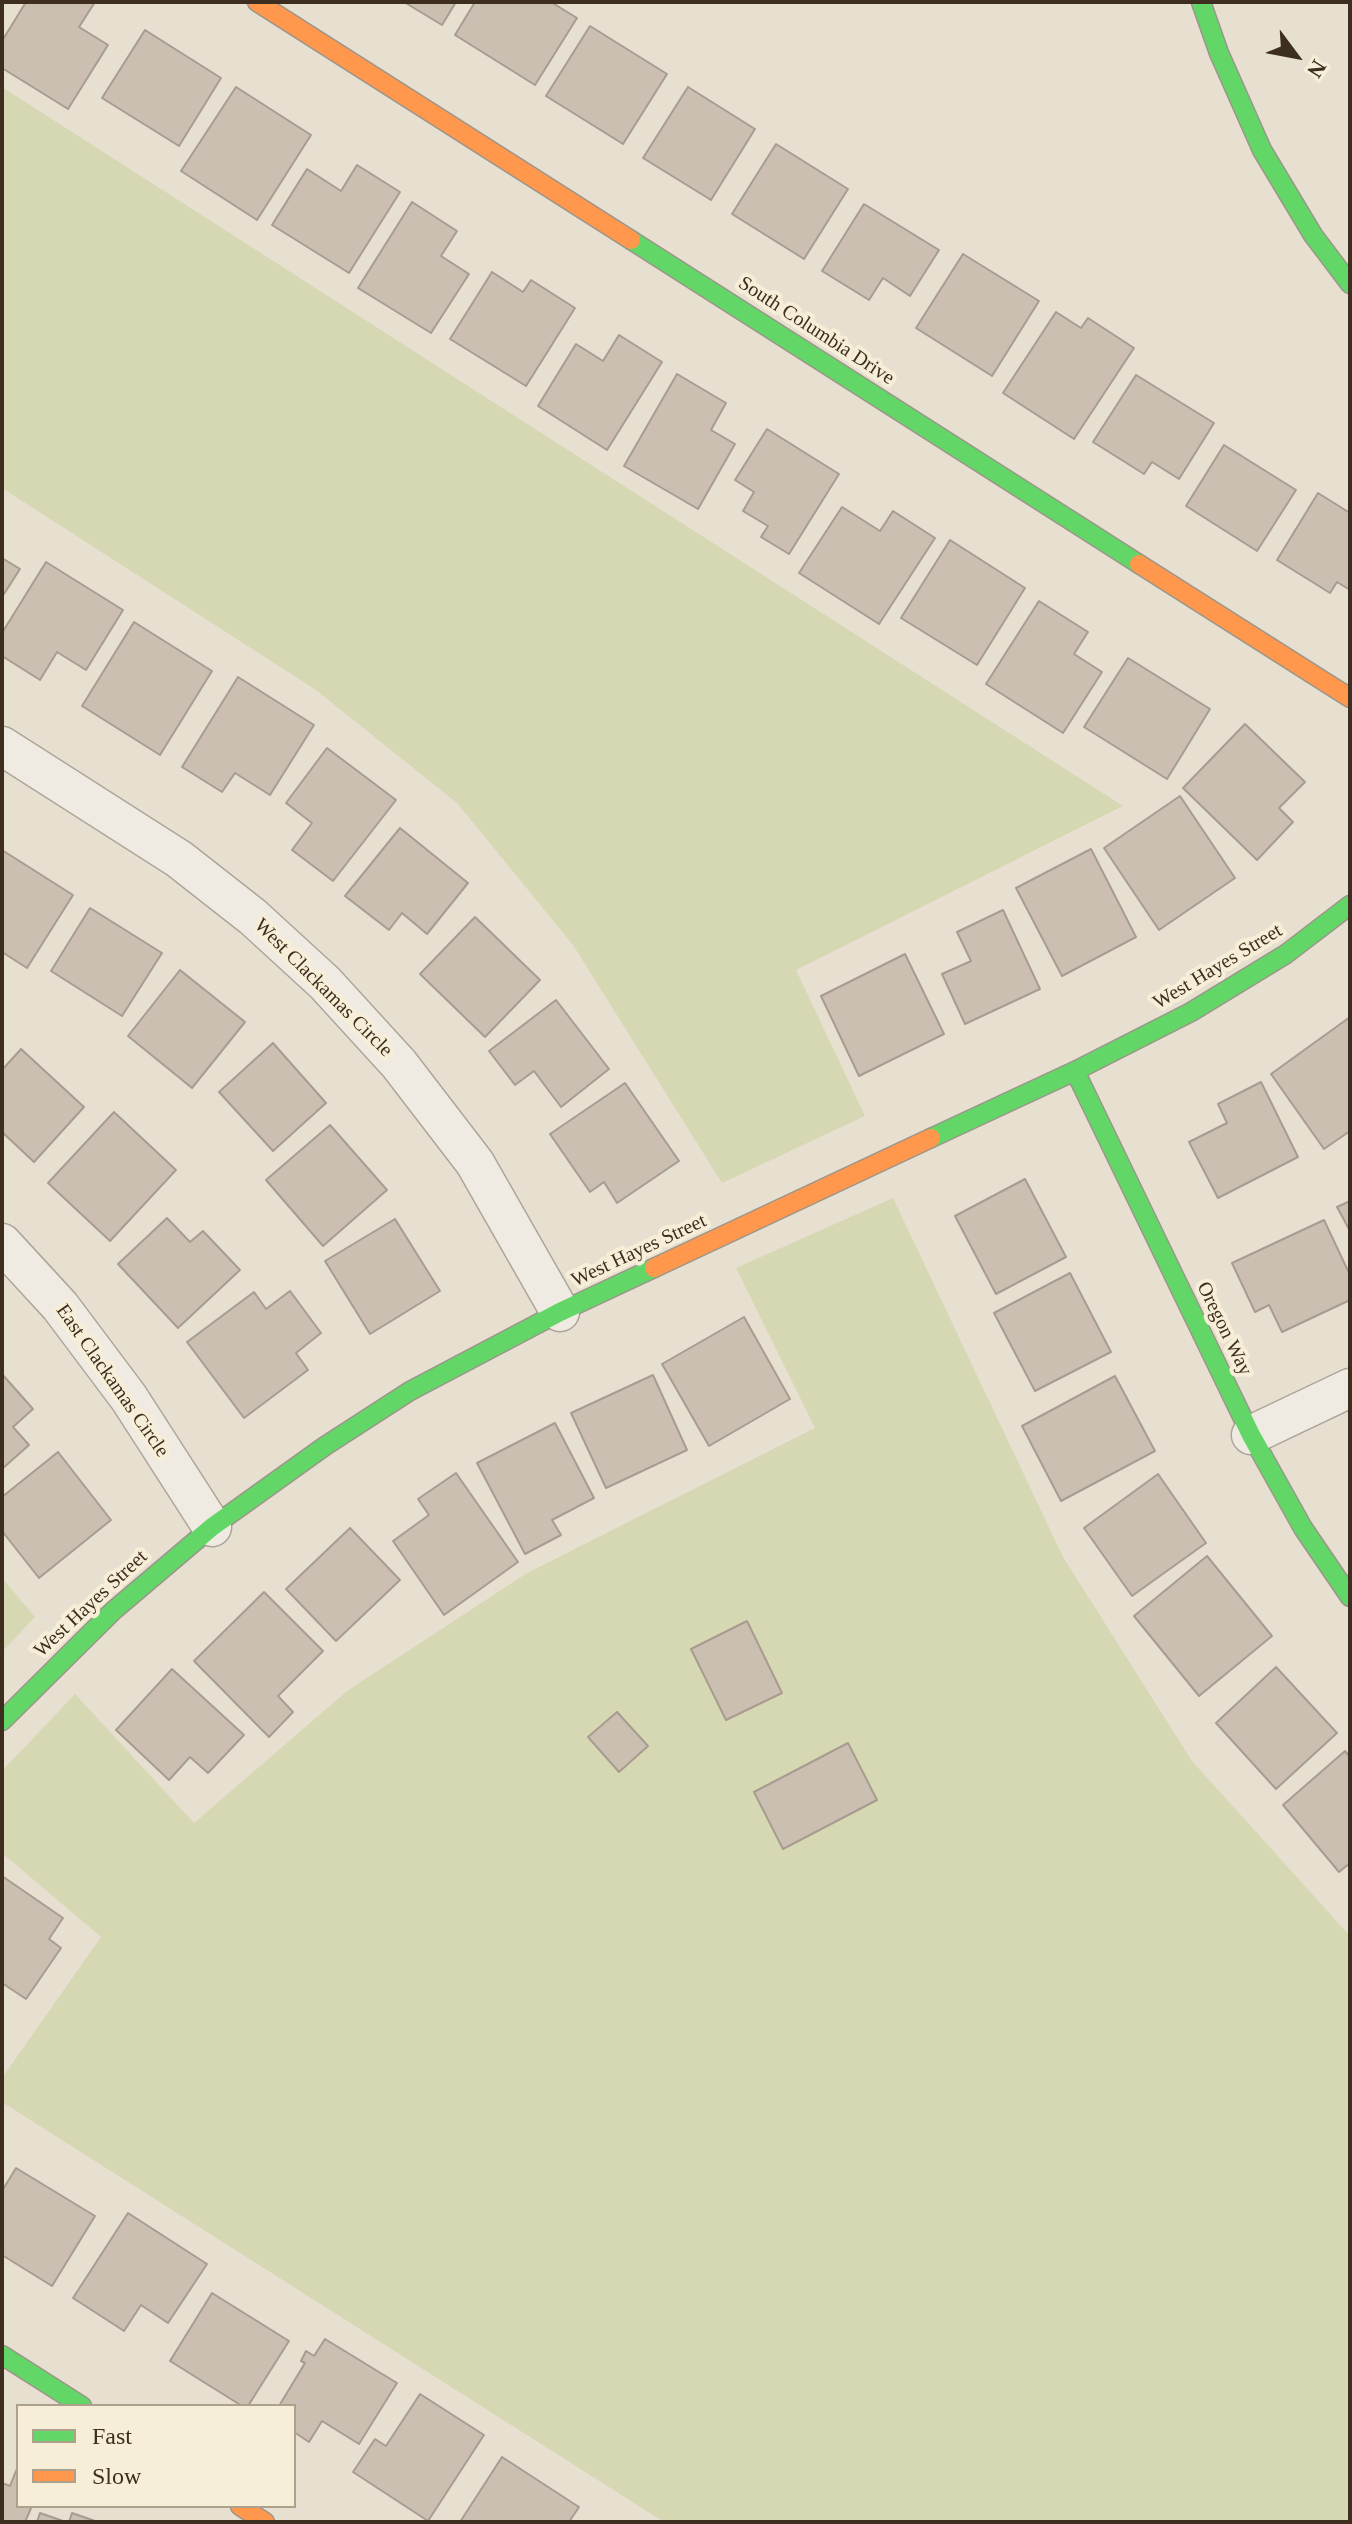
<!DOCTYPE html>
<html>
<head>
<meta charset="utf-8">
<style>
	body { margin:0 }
	#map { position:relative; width:1352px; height:2524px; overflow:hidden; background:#e7e0d1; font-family:Georgia,serif }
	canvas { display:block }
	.frame { position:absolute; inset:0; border:4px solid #3d2e20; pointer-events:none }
	.legend { position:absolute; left:16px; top:2404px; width:280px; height:104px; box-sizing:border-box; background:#f7eed8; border:2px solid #ada18e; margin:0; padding:10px 14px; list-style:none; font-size:24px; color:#3d2e20 }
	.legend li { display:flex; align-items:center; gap:16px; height:40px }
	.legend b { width:40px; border:2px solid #ada18e }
	.north { position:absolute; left:1256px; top:16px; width:80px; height:80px; -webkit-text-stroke:6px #f7eed8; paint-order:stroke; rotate:122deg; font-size:22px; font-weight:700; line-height:32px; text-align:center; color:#3d2e20 }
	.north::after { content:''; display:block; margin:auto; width:28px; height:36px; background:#3d2e20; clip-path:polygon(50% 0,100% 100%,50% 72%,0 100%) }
</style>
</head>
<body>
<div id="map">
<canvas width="1352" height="2524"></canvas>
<div class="frame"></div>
<ul class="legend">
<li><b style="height:10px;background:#63d668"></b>Fast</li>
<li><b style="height:10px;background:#ff974d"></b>Slow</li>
</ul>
<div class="north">N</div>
</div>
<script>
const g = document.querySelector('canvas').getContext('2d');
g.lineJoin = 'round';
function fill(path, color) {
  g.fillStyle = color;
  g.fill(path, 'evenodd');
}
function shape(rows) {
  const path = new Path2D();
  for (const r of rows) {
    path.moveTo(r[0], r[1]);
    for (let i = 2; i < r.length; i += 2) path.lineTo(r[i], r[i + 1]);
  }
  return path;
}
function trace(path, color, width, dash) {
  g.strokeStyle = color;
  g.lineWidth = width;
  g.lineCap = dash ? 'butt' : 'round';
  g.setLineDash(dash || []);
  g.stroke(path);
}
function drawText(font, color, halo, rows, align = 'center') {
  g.font = font + ' Georgia,serif';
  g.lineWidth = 8;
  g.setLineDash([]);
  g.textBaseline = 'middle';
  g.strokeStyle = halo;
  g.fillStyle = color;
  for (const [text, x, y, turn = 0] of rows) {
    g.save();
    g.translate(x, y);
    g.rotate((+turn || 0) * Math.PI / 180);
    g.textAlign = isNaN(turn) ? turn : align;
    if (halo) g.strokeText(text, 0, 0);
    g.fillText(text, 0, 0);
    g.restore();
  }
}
fill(shape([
	[2,87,1123,806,796,970,865,1116,722,1183,573,945,457,803,316,690,2,488],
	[893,1198,1063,1557,1192,1761,1350,1936,1350,2522,664,2522,2,2102,2,2078,101,1937,2,1853,2,1771,75,1694,194,1823,347,1691,527,1573,815,1428,736,1268],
	[2,1578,35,1617,2,1652]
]), '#d6d7b3');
const building = shape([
	[26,2,95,2,79,27,108,45,68,109,2,68,2,41,26,2],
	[404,2,456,2,442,25,404,2],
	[475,2,551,2,577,18,535,85,455,35,475,2],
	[590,26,667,74,623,144,546,96,590,26],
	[145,30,221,78,179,146,102,98,145,30],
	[236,87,311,135,257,220,181,171,236,87],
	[688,87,755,129,711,200,643,158,688,87],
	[776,144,848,189,804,259,732,214,776,144],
	[357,165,400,192,349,273,272,225,307,169,341,191,357,165],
	[412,202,457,231,441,256,469,274,431,333,358,288,412,202],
	[864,204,939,250,910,296,883,278,869,300,822,271,864,204],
	[963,254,1039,301,992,376,916,328,963,254],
	[492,272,523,292,531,280,575,308,526,386,450,339,492,272],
	[1056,312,1081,328,1088,318,1134,348,1074,439,1003,393,1056,312],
	[619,335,662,362,607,450,538,406,576,344,603,361,619,335],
	[677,374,726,403,711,430,735,444,698,509,624,466,677,374],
	[1136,375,1214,423,1179,479,1152,462,1144,474,1093,442,1136,375],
	[767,429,839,474,789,554,761,537,768,526,743,511,754,492,735,480,767,429],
	[1224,445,1296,490,1257,551,1186,506,1224,445],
	[1318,493,1350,513,1350,590,1337,582,1330,593,1277,560,1318,493],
	[842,507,880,531,893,511,935,538,879,624,799,573,842,507],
	[950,540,1025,588,977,665,901,618,950,540],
	[2,558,20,569,2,597,2,558],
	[46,562,123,610,86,670,57,652,40,680,2,656,2,633,46,562],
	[1039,601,1088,632,1074,654,1102,672,1063,733,986,684,1039,601],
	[134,622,212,671,160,755,82,706,134,622],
	[1128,658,1210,709,1167,779,1084,727,1128,658],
	[238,677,314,725,270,795,235,773,222,792,182,767,238,677],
	[1245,724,1305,782,1279,808,1293,822,1257,860,1183,788,1245,724],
	[327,748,396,800,333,881,292,850,312,823,286,803,327,748],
	[1180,796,1235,878,1159,930,1104,848,1180,796],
	[400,828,468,883,427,934,402,913,389,930,345,896,400,828],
	[1091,849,1136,937,1062,976,1016,888,1091,849],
	[2,850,73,895,27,968,2,952,2,850],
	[90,908,162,953,122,1016,51,971,90,908],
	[1003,910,1040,989,965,1024,942,974,971,961,957,932,1003,910],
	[475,917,540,980,485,1037,420,974,475,917],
	[905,954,944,1034,859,1076,821,996,905,954],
	[180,970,245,1022,192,1088,128,1036,180,970],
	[556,1000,609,1069,561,1107,534,1071,515,1085,489,1051,556,1000],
	[1350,1017,1350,1131,1324,1149,1271,1074,1350,1017],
	[273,1043,326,1103,273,1151,219,1092,273,1043],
	[21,1049,84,1107,34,1162,2,1132,2,1070,21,1049],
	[1261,1082,1298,1157,1218,1198,1189,1142,1227,1123,1218,1104,1261,1082],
	[625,1083,679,1161,617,1203,604,1182,590,1192,550,1134,625,1083],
	[114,1112,176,1170,110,1241,48,1183,114,1112],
	[330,1125,387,1190,323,1246,266,1180,330,1125],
	[1025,1179,1066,1257,996,1294,955,1216,1025,1179],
	[1350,1201,1350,1231,1337,1207,1350,1201],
	[167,1218,190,1242,203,1231,240,1270,178,1328,118,1264,167,1218],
	[395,1219,440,1291,370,1334,325,1261,395,1219],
	[1324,1220,1350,1275,1350,1300,1282,1332,1269,1305,1255,1312,1232,1263,1324,1220],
	[1070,1273,1111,1352,1035,1391,994,1313,1070,1273],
	[290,1291,321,1333,296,1353,308,1370,244,1418,187,1342,254,1292,266,1309,290,1291],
	[744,1317,790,1399,709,1446,662,1364,744,1317],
	[2,1374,33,1409,13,1427,29,1445,2,1469,2,1374],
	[653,1375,687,1450,606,1488,571,1413,653,1375],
	[1115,1376,1155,1451,1061,1501,1022,1426,1115,1376],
	[555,1423,594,1498,552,1520,561,1535,525,1554,477,1463,555,1423],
	[58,1452,111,1520,39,1578,2,1531,2,1497,58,1452],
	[456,1473,518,1562,444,1615,393,1541,429,1515,418,1499,456,1473],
	[1158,1474,1206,1543,1132,1596,1084,1528,1158,1474],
	[350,1528,400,1580,336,1641,286,1589,350,1528],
	[1207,1556,1272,1636,1199,1696,1134,1616,1207,1556],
	[264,1592,323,1651,278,1696,293,1712,269,1737,194,1661,264,1592],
	[747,1621,782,1693,726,1720,691,1649,747,1621],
	[1276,1667,1337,1733,1276,1789,1216,1723,1276,1667],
	[172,1669,244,1735,208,1773,190,1757,169,1780,116,1730,172,1669],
	[617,1712,648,1746,619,1772,588,1737,617,1712],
	[848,1743,877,1800,783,1849,754,1792,848,1743],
	[1345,1751,1350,1757,1350,1863,1339,1872,1283,1805,1345,1751],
	[2,1876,63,1918,49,1939,61,1948,26,1999,2,1983,2,1876],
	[16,2168,95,2216,52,2286,2,2255,2,2191,16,2168],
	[128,2213,207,2264,168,2323,141,2305,124,2331,73,2298,128,2213],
	[212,2293,289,2341,248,2406,242,2406,170,2361,212,2293],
	[325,2339,397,2383,359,2444,322,2421,309,2442,294,2432,294,2406,279,2406,305,2363,301,2361,306,2351,314,2356,325,2339],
	[420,2394,484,2435,428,2521,353,2472,375,2439,386,2446,420,2394],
	[502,2457,579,2507,569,2522,460,2522,502,2457],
	[18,2466,18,2506,32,2506,25,2522,2,2522,2,2483,10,2486,18,2466],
	[40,2513,66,2522,37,2522,40,2513],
	[72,2513,98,2522,69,2522,72,2513]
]);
fill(building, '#cbbfb2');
trace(building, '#a89c90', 2);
const street = shape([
	[2,746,179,859,253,917,325,983,399,1064,475,1163,560,1312],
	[2,1243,60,1306,129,1398,212,1527],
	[1251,1435,1350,1388]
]);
const fast = shape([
	[1201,2,1219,53,1262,150,1313,235,1350,284],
	[631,240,1139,564],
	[1075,1071,1251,1435,1303,1528,1350,1597],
	[931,1138,1075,1071,1191,1012,1286,954,1350,905],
	[2,1721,113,1611,212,1527,325,1446,410,1391,560,1312,654,1268],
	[2,2355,82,2406]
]);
const slow = shape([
	[257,2,631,240],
	[1139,564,1350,698],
	[654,1268,931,1138],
	[240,2506,265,2522]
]);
trace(street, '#ada599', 41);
trace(fast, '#9c958a', 21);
trace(slow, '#9c958a', 21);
trace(street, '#efebe3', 38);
trace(fast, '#63d668', 18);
trace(slow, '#ff974d', 18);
drawText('20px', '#3d2e20', '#f7eed8', [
	["South Columbia Drive",816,331,33],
	["West Hayes Street",1218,967,-31],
	["West Clackamas Circle",323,988,45],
	["West Hayes Street",639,1251,-25],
	["Oregon Way",1224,1329,64],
	["East Clackamas Circle",112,1381,55],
	["West Hayes Street",91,1604,-43]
]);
</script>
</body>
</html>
